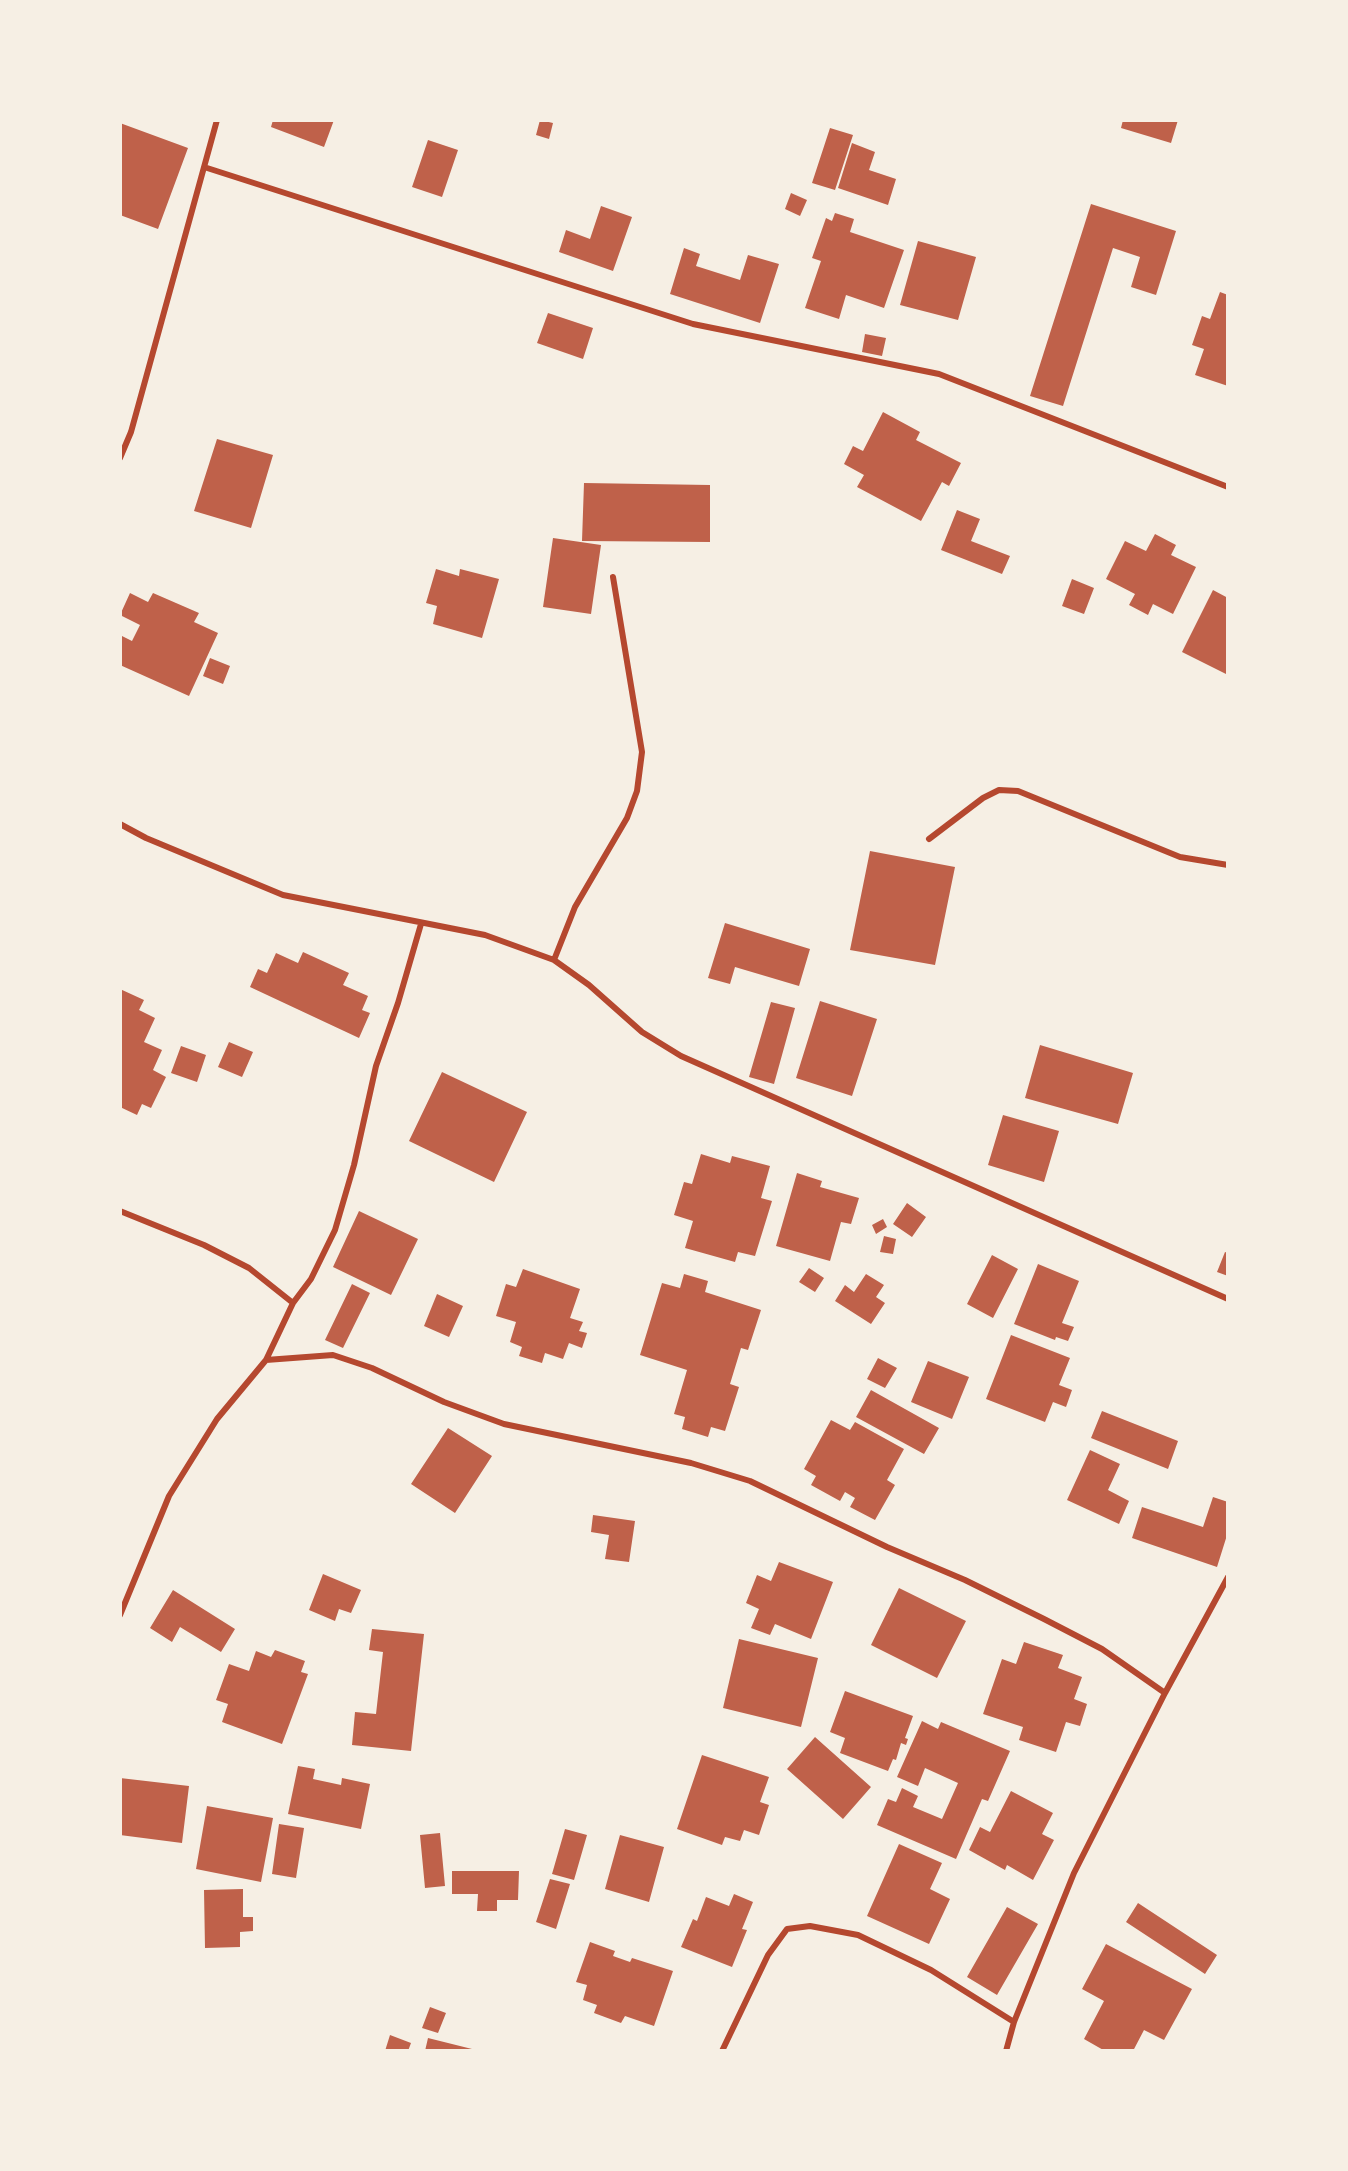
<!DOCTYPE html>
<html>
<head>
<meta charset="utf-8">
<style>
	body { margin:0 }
	#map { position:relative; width:1348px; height:2171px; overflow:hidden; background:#f6efe4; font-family:"Titillium Web",sans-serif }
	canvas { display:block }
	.frame { position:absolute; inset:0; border:122px solid #f6efe4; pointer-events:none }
</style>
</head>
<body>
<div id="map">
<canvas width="1348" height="2171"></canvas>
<div class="frame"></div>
</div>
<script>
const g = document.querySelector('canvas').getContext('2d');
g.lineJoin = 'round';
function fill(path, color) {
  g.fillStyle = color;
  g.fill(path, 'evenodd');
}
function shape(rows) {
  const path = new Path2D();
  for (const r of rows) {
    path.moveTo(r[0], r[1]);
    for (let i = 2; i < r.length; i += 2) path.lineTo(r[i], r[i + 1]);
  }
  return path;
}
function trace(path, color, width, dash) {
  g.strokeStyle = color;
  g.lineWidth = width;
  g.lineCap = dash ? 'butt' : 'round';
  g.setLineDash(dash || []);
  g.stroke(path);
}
fill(shape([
	[273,120,334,120,324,147,271,127],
	[540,120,553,123,549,139,536,135],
	[1123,120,1178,120,1171,143,1121,128],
	[120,123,188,148,158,229,120,215],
	[830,128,853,135,835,190,812,183],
	[428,140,458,150,442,197,412,187],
	[852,143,875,152,869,170,896,179,888,205,838,188],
	[791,193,807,200,800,216,785,209],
	[1091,204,1176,231,1156,295,1131,287,1140,257,1113,248,1063,406,1030,396],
	[601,206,632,217,613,271,559,252,566,230,590,239],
	[835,213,854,219,850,232,904,250,884,308,846,295,839,319,805,308,821,261,812,258,826,218,832,221],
	[918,241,976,257,958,320,900,305],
	[684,248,700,254,696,266,740,280,748,255,779,264,760,323,670,294],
	[1220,292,1228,295,1228,386,1195,375,1204,349,1192,345,1202,316,1210,319],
	[548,313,593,328,583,359,537,343],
	[865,334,886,338,882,356,862,352],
	[883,412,920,432,916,440,961,463,949,486,942,482,921,521,857,487,864,475,844,464,853,446,863,451],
	[217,439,273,455,251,528,194,511],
	[584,483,710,485,710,542,582,541],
	[957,510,980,519,971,541,1010,556,1002,574,941,550],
	[1155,534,1176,545,1171,555,1196,567,1173,614,1153,604,1148,615,1129,605,1135,594,1106,579,1125,541,1146,551],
	[553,538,601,545,591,614,543,607],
	[436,569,459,576,460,569,499,579,482,638,433,624,437,606,426,603],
	[1072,579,1094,588,1084,614,1062,606],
	[1213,590,1228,598,1228,675,1182,652],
	[130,593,148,602,153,593,199,613,194,622,218,633,189,696,120,665,120,635,132,641,140,625,120,615],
	[210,658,230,666,223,684,203,676],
	[870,851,955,867,935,965,850,950],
	[725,923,810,949,799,986,735,967,730,984,708,978],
	[303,952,349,973,343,985,368,996,362,1010,370,1013,359,1038,250,987,258,969,267,973,276,953,298,963],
	[120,989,144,1000,139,1010,155,1018,144,1042,162,1050,153,1070,166,1077,151,1108,142,1104,137,1115,120,1107],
	[820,1001,877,1019,852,1096,796,1078],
	[771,1002,795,1008,774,1084,749,1077],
	[229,1042,253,1052,242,1077,218,1067],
	[1040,1045,1133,1073,1118,1124,1025,1098],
	[181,1046,206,1055,197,1082,171,1073],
	[442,1072,527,1112,494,1182,409,1141],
	[1003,1115,1059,1131,1044,1182,988,1165],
	[701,1154,730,1163,732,1156,770,1166,761,1198,772,1201,755,1256,738,1252,735,1262,685,1248,693,1221,674,1215,684,1182,692,1184],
	[797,1173,822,1181,820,1187,859,1198,851,1224,841,1222,830,1261,776,1246],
	[907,1203,926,1217,912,1237,893,1224],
	[359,1211,418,1239,391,1295,333,1267],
	[883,1219,887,1227,876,1234,872,1225],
	[884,1236,896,1239,893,1254,880,1252],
	[1225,1252,1228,1253,1228,1276,1217,1272],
	[992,1255,1018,1269,993,1318,967,1304],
	[1038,1264,1079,1281,1062,1323,1074,1327,1068,1341,1056,1337,1055,1340,1014,1324],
	[809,1268,824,1278,815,1292,799,1282],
	[523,1269,580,1289,570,1318,583,1322,579,1331,587,1333,582,1348,569,1343,563,1359,545,1353,542,1363,519,1356,522,1347,510,1342,516,1322,496,1316,506,1284,516,1287],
	[684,1274,708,1281,705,1292,761,1310,748,1350,741,1348,730,1384,739,1387,725,1431,711,1427,708,1437,682,1429,685,1417,674,1414,687,1370,640,1355,662,1283,680,1288],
	[866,1274,884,1285,876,1297,885,1303,871,1324,835,1301,845,1285,854,1292],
	[352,1284,370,1293,343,1348,325,1340],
	[437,1294,463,1306,449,1337,424,1326],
	[1011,1335,1070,1358,1059,1385,1072,1390,1066,1407,1053,1402,1045,1422,986,1399],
	[878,1358,897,1368,885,1388,867,1379],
	[928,1361,969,1377,952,1419,911,1402],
	[871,1390,939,1428,924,1454,856,1417],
	[1102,1411,1178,1441,1168,1469,1091,1438],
	[831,1420,850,1430,855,1422,904,1449,887,1480,895,1485,875,1520,850,1507,855,1498,845,1492,840,1501,811,1485,816,1476,804,1469],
	[448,1428,492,1456,455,1513,411,1484],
	[1090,1450,1120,1464,1108,1490,1129,1501,1119,1524,1067,1500],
	[1213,1497,1228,1502,1228,1532,1217,1567,1132,1538,1142,1507,1203,1527],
	[593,1515,635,1521,629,1562,605,1559,609,1535,591,1532],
	[779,1562,833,1582,811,1639,775,1624,770,1635,751,1628,759,1609,746,1603,757,1575,771,1581],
	[323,1574,361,1590,351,1613,339,1609,335,1621,309,1610],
	[899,1588,966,1621,937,1678,871,1645],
	[173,1590,235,1629,221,1652,180,1627,172,1642,150,1628],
	[372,1629,424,1634,411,1751,352,1745,355,1712,376,1714,383,1652,369,1650],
	[739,1639,818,1658,801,1727,723,1708],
	[1024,1642,1063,1655,1058,1668,1082,1677,1074,1699,1087,1704,1080,1726,1066,1722,1056,1752,1019,1740,1023,1727,983,1714,1002,1659,1016,1664],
	[275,1650,305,1661,301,1672,308,1674,282,1744,222,1722,228,1704,216,1700,229,1664,249,1671,256,1651,271,1657],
	[845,1691,913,1716,905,1738,908,1739,906,1745,901,1743,896,1760,893,1759,888,1771,840,1753,845,1738,830,1732],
	[922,1721,938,1729,941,1722,1010,1751,988,1801,982,1799,956,1859,877,1825,888,1799,896,1802,902,1788,918,1796,913,1807,942,1819,958,1783,925,1768,918,1786,897,1777],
	[815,1737,871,1787,843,1819,787,1769],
	[702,1755,769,1777,760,1802,769,1805,759,1835,744,1830,740,1841,725,1837,722,1845,677,1829],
	[298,1766,315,1769,313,1779,341,1785,342,1778,370,1784,361,1829,288,1814],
	[120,1778,189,1786,182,1843,120,1835],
	[1011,1791,1053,1813,1042,1834,1054,1840,1033,1880,1007,1865,1005,1870,969,1850,980,1827,990,1832],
	[207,1806,273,1818,261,1882,196,1869],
	[279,1824,304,1828,296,1878,272,1874],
	[565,1829,587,1835,574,1880,552,1874],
	[440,1833,445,1886,425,1888,420,1835],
	[620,1835,664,1847,649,1902,605,1889],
	[899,1844,942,1863,930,1889,950,1899,929,1944,867,1916],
	[452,1871,519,1871,518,1900,497,1900,497,1911,477,1911,478,1894,452,1894],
	[550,1879,570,1884,556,1929,536,1922],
	[243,1889,243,1917,253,1917,253,1931,240,1932,240,1947,205,1948,204,1890],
	[734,1894,753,1902,742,1929,747,1930,732,1967,681,1947,693,1919,697,1921,706,1897,729,1906],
	[1138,1903,1217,1955,1205,1974,1126,1922],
	[1007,1907,1038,1924,997,1995,967,1977],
	[590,1942,615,1951,613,1956,630,1962,632,1958,673,1971,654,2026,625,2016,621,2023,594,2013,597,2005,583,2000,587,1985,576,1982],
	[1106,1944,1192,1989,1164,2040,1144,2030,1133,2051,1105,2051,1084,2039,1104,2001,1082,1989],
	[430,2007,446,2013,438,2033,422,2028],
	[390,2035,411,2043,408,2051,385,2051],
	[428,2038,476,2050,476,2051,425,2051]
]), '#bf614a');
trace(shape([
	[204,167,693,324,939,374,1228,487],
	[120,458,131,432,217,120],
	[120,824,146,838,283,895,485,935,554,960,589,985,642,1032,681,1056,1228,1299],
	[929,839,983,798,999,790,1018,791,1180,857,1228,865],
	[554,960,575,907,627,818,637,791,642,752,613,577],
	[120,1211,204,1245,249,1268,293,1303],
	[266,1360,333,1355,372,1368,444,1402,504,1424,691,1463,750,1481,887,1547,965,1580,1044,1619,1102,1649,1165,1693],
	[120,1615,169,1496,217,1419,266,1360,293,1303,311,1279,335,1230,354,1165,376,1066,398,1003,421,924],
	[722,2051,768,1955,787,1929,810,1926,858,1935,931,1970,1014,2022],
	[1006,2051,1014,2022,1074,1873,1165,1693,1228,1577]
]), '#b5482f', 6);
</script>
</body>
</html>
